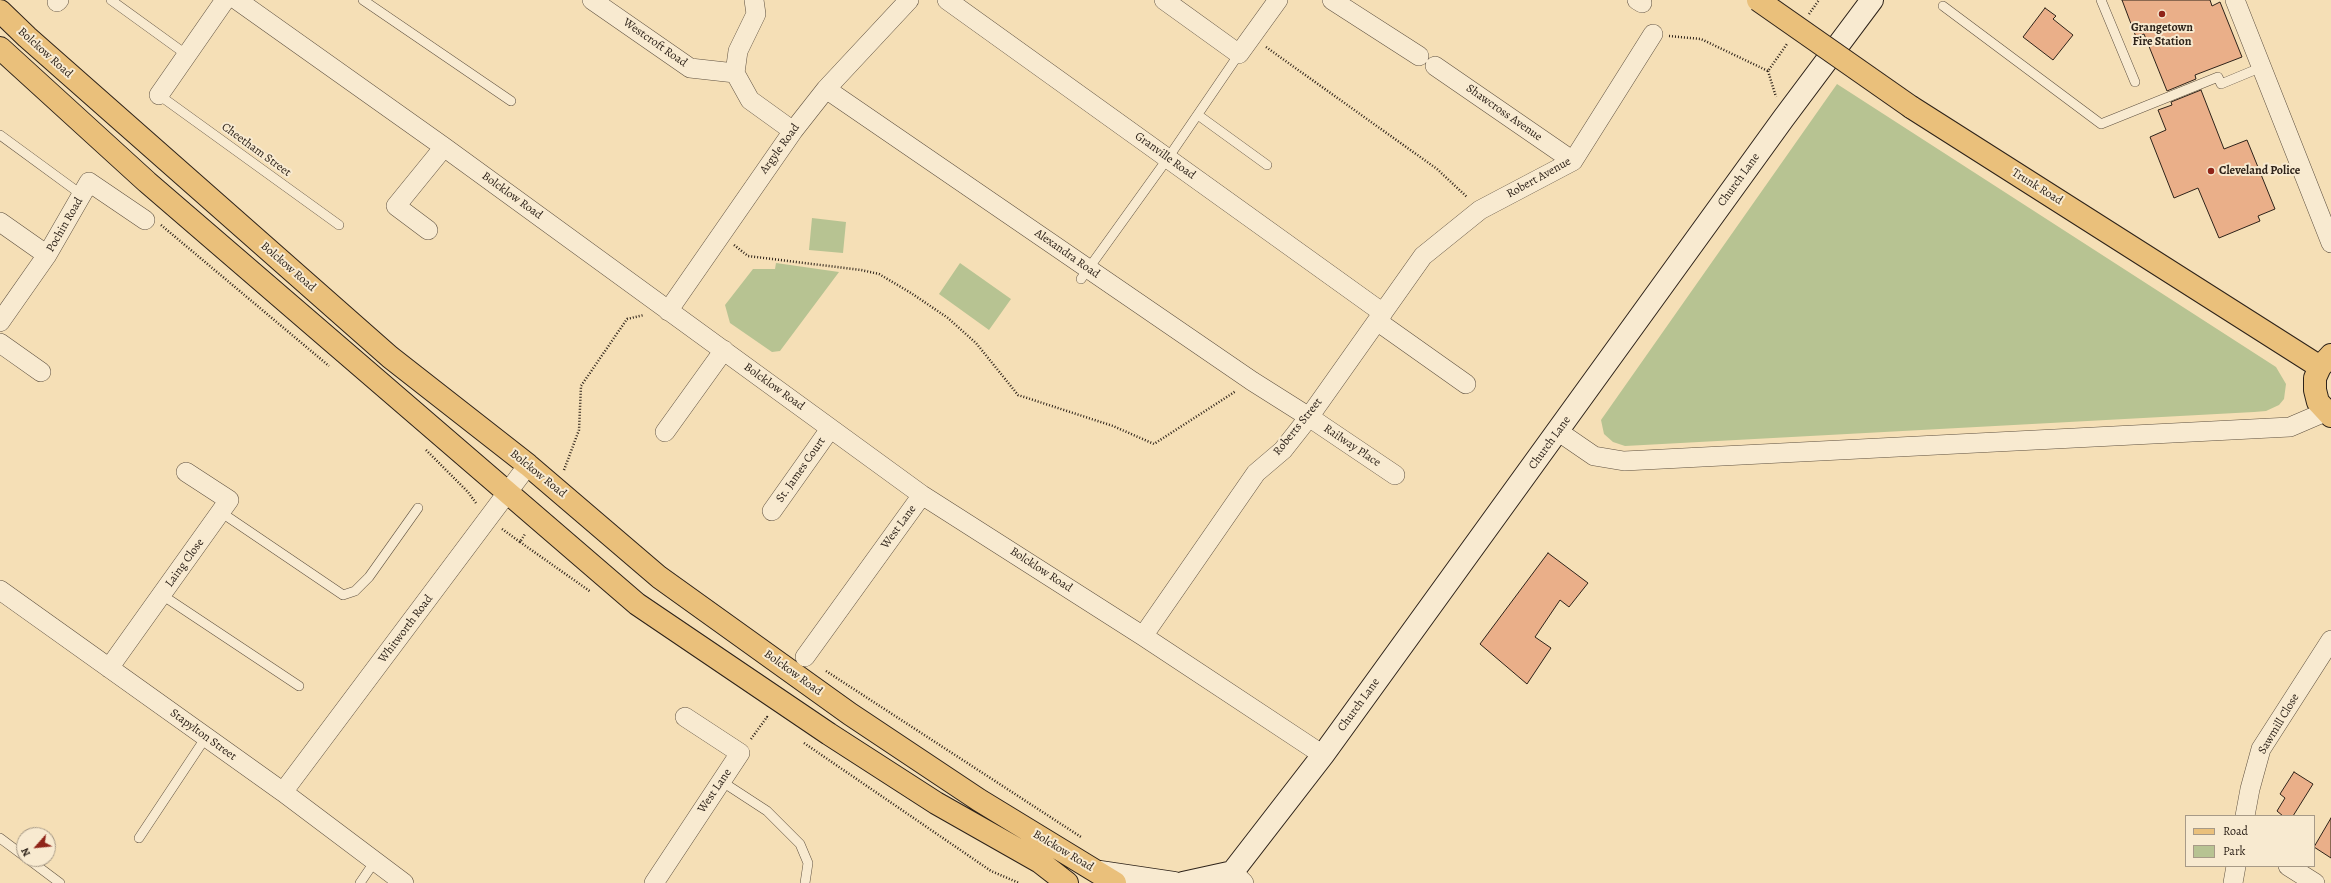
<!DOCTYPE html>
<html>
<head>
<meta charset="utf-8">
<style>
	body { margin:0 }
	#map { position:relative; width:2331px; height:883px; overflow:hidden; background:#f5dfb6; font-family:Alegreya,serif }
	canvas { display:block }
	.legend { position:absolute; left:2185px; top:815px; width:130px; height:52px; box-sizing:border-box; background:#f8ead0; border:1px solid #a79a87; margin:0; padding:5px 7px; list-style:none; font-size:12px; color:#2d2219 }
	.legend li { display:flex; align-items:center; gap:8px; height:20px }
	.legend b { width:20px; border:1px solid #a79a87 }
	.north { position:absolute; left:16px; top:827px; width:40px; height:40px; box-sizing:border-box; background:#f8ead0; border:1px solid #a79a87; border-radius:50%; rotate:243deg; font-size:11px; font-weight:700; line-height:16px; text-align:center; color:#2d2219 }
	.north::after { content:''; display:block; margin:auto; width:14px; height:18px; background:#8f2418; clip-path:polygon(50% 0,100% 100%,50% 72%,0 100%) }
</style>
</head>
<body>
<div id="map">
<canvas width="2331" height="883"></canvas>
<ul class="legend">
<li><b style="height:5px;background:#eac07b"></b>Road</li>
<li><b style="height:11px;background:#b7c392"></b>Park</li>
</ul>
<div class="north">N</div>
</div>
<script>
const g = document.querySelector('canvas').getContext('2d');
g.lineJoin = 'round';
function fill(path, color) {
  g.fillStyle = color;
  g.fill(path, 'evenodd');
}
function shape(rows) {
  const path = new Path2D();
  for (const r of rows) {
    path.moveTo(r[0], r[1]);
    for (let i = 2; i < r.length; i += 2) path.lineTo(r[i], r[i + 1]);
  }
  return path;
}
function trace(path, color, width, dash) {
  g.strokeStyle = color;
  g.lineWidth = width;
  g.lineCap = dash ? 'butt' : 'round';
  g.setLineDash(dash || []);
  g.stroke(path);
}
function drawText(font, color, halo, rows, align = 'center') {
  g.font = font + ' Alegreya,serif';
  g.lineWidth = 4;
  g.setLineDash([]);
  g.textBaseline = 'middle';
  g.strokeStyle = halo;
  g.fillStyle = color;
  for (const [text, x, y, turn = 0] of rows) {
    g.save();
    g.translate(x, y);
    g.rotate((+turn || 0) * Math.PI / 180);
    g.textAlign = isNaN(turn) ? turn : align;
    if (halo) g.strokeText(text, 0, 0);
    g.fillText(text, 0, 0);
    g.restore();
  }
}
fill(shape([
	[1837,84,2276,367,2286,384,2284,399,2279,405,2266,411,2254,412,1625,446,1613,442,1604,434,1601,420],
	[812,218,846,222,843,253,809,250],
	[776,263,839,272,780,351,772,352,730,323,725,305,753,269,775,269],
	[960,263,1011,299,989,330,939,294]
]), '#b7c392');
const building = shape([
	[2122,0,2210,0,2212,6,2220,2,2242,57,2195,75,2196,79,2167,91,2144,34,2136,37,2122,0],
	[2045,8,2056,16,2053,19,2073,35,2053,60,2023,37,2045,8],
	[2201,90,2224,149,2247,140,2275,209,2258,216,2260,221,2219,238,2198,188,2174,198,2150,137,2166,130,2158,110,2172,105,2171,102,2201,90],
	[1548,553,1588,583,1569,607,1560,600,1535,637,1551,648,1527,684,1480,644,1548,553],
	[2294,772,2313,784,2293,816,2283,816,2277,811,2285,798,2280,794,2294,772],
	[2331,818,2331,858,2314,847,2331,818]
]);
fill(building, '#eaaf89');
trace(building, '#2d2219', 1);
const lane = shape([
	[111,0,187,55],
	[363,0,511,101],
	[2101,0,2135,82],
	[1943,6,2101,124,2218,77,2221,84,2262,67],
	[159,95,339,225],
	[1198,115,1267,165],
	[0,135,82,195],
	[1081,279,1168,158,1239,54],
	[222,513,343,595,355,591,369,577,418,508],
	[162,595,299,686],
	[721,781,767,811,800,844,808,863,805,883],
	[0,838,24,856],
	[139,838,206,737],
	[28,859,60,883],
	[360,883,375,861]
]);
const street = shape([
	[237,0,444,147,922,495,1143,636,1323,755],
	[592,0,690,68,735,73,750,100,793,131],
	[947,0,1383,313],
	[1164,0,1239,54,1278,0],
	[1332,0,1419,56],
	[1637,0,1642,3],
	[2235,0,2331,243],
	[57,2,59,0],
	[1435,66,1573,161],
	[735,73,738,51,756,14,754,0],
	[826,89,1252,381,1309,417,1395,475],
	[159,95,225,0],
	[0,222,47,255],
	[428,230,396,206,444,147],
	[668,311,793,131,826,89,909,0],
	[1377,321,1466,384],
	[0,322,47,255,89,182,145,220],
	[0,343,41,372],
	[665,432,724,350],
	[1559,432,1594,456,1624,461,2290,427,2325,412],
	[772,511,830,429],
	[0,590,283,792,404,883],
	[1143,636,1256,473,1283,450,1309,417,1423,256,1480,210,1573,161,1653,34],
	[805,657,922,495],
	[109,668,229,500,186,472],
	[283,792,528,465],
	[2245,816,2250,789,2261,749,2331,640],
	[2288,866,2315,883],
	[1233,872,1244,883],
	[654,883,740,753,685,717],
	[2233,883,2236,866]
]);
const secondary = shape([
	[1100,872,1174,883],
	[1183,883,1233,872],
	[1224,883,1323,755,1783,119,1872,0]
]);
const primary = shape([
	[1911,107,2320,367],
	[2331,355,2320,367,2315,378,2315,390,2318,402,2331,416]
]);
const highway = shape([
	[0,11,27,37,390,357,528,465,659,577,850,714,979,800,1115,883],
	[0,48,147,182,637,604,829,734,936,803,1040,862,1067,883]
]);
trace(lane, '#5f5140', 10);
trace(street, '#5f5140', 20);
trace(secondary, '#2d2219', 24);
trace(primary, '#2d2219', 24);
trace(highway, '#2d2219', 24);
trace(shape([
	[1809,14,1819,0],
	[1669,36,1701,39,1768,71,1787,44],
	[1266,47,1437,169,1467,197],
	[1768,71,1776,97],
	[161,225,329,366],
	[734,245,748,256,861,270,879,274,911,293,948,318,976,343,1018,395,1113,426,1154,444,1236,391],
	[426,450,468,492,476,503],
	[564,470,579,430,581,386,627,319,644,315],
	[502,529,520,542,525,534],
	[520,542,591,592],
	[826,671,1081,837],
	[751,739,767,717,769,719],
	[804,743,991,871,1019,883]
]), '#2d2219', 2.5, [1, 2]);
trace(lane, '#f8ead0', 9);
trace(street, '#f8ead0', 19);
trace(secondary, '#f8ead0', 22);
trace(primary, '#eac07b', 22);
trace(highway, '#eac07b', 22);
const primaryBridge = shape([
	[1758,0,1911,107]
]);
trace(primaryBridge, '#2d2219', 24, []);
trace(primaryBridge, '#eac07b', 22);
for (const [x, y, r, color] of [
	[2162,14,4,"#8f2418"],
	[2211,171,4,"#8f2418"]
]) {
  const dot = new Path2D();
  dot.arc(x, y, r, 0, 2 * Math.PI);
  g.fillStyle = color;
  g.fill(dot);
  trace(dot, '#f8ead0', 1.5);
}
drawText('bold 12px', '#2d2219', '#f8ead0', [
	["Grangetown",2162,28],
	["Fire Station",2162,42],
	["Cleveland Police",2219,171,"left"]
]);
drawText('12px', '#2d2219', '#f8ead0', [
	["Westcroft Road",655,43,35],
	["Bolckow Road",45,53,42],
	["Shawcross Avenue",1504,113,35],
	["Argyle Road",780,149,-54],
	["Cheetham Street",256,150,36],
	["Granville Road",1165,156,36],
	["Robert Avenue",1539,178,-29],
	["Church Lane",1739,180,-54],
	["Trunk Road",2037,187,32],
	["Bolcklow Road",512,196,36],
	["Pochin Road",65,225,-60],
	["Alexandra Road",1067,254,35],
	["Bolckow Road",288,267,41],
	["Bolcklow Road",774,387,36],
	["Roberts Street",1298,427,-51],
	["Church Lane",1550,443,-54],
	["Railway Place",1352,446,34],
	["St. James Court",801,470,-55],
	["Bolckow Road",538,474,39],
	["West Lane",899,527,-54],
	["Laing Close",185,563,-54],
	["Bolcklow Road",1041,570,33],
	["Whitworth Road",406,629,-53],
	["Bolckow Road",793,673,36],
	["Church Lane",1359,705,-54],
	["Sawmill Close",2279,724,-59],
	["Stapylton Street",203,735,36],
	["West Lane",715,791,-56],
	["Bolckow Road",1063,851,31]
]);
</script>
</body>
</html>
